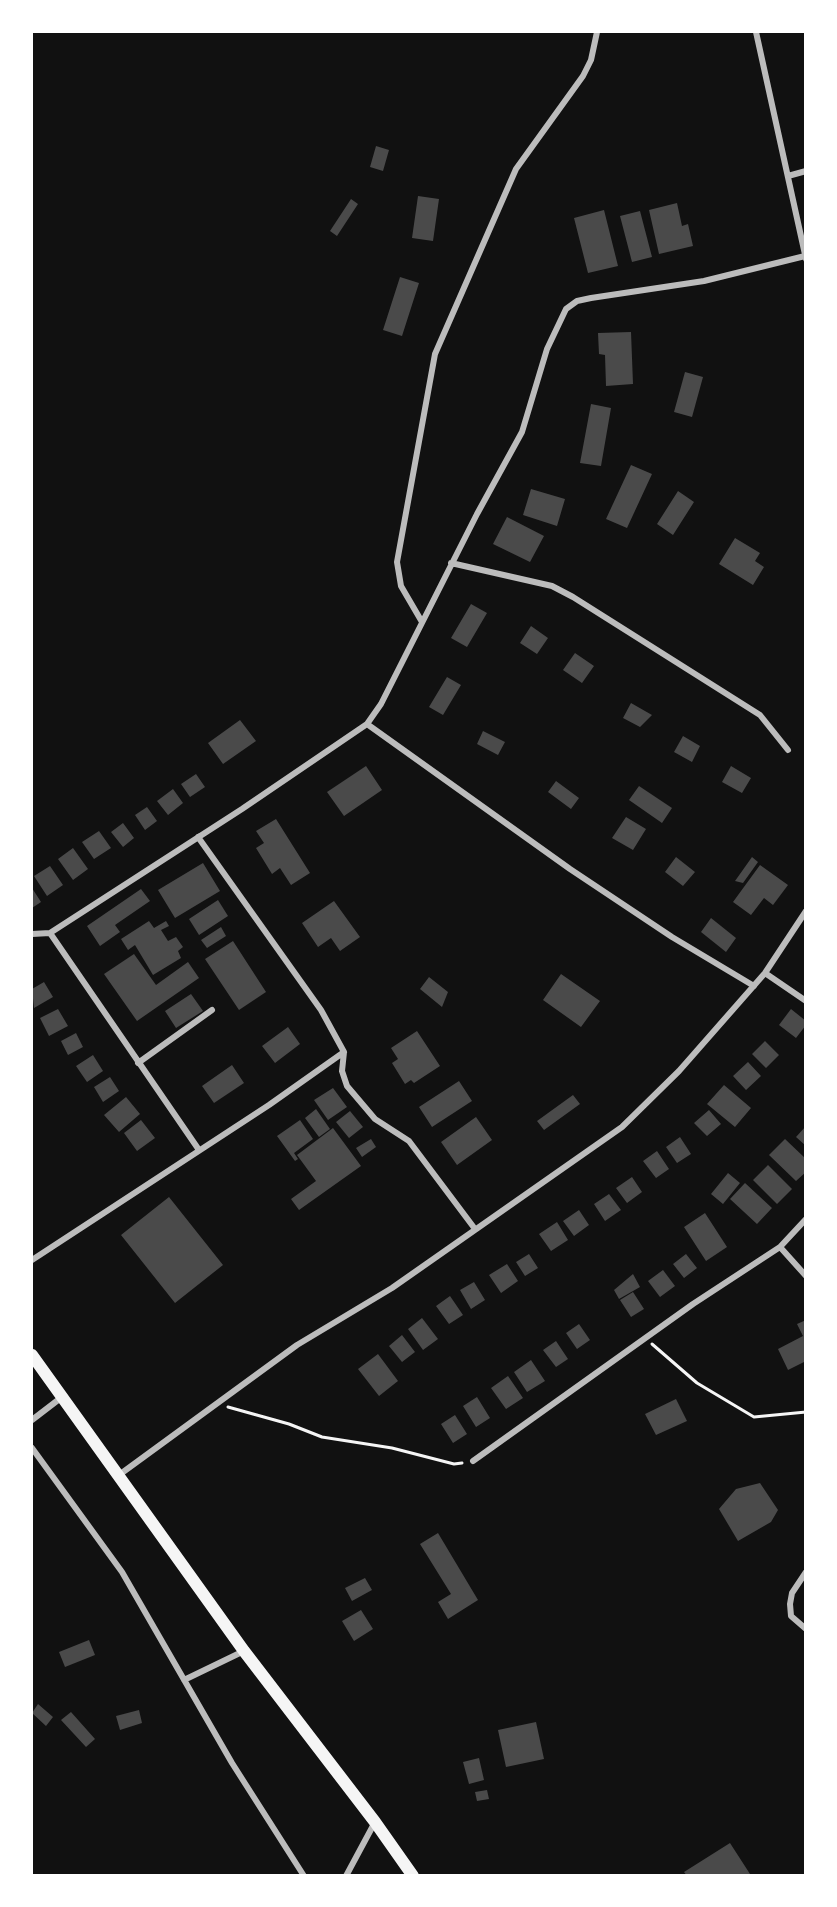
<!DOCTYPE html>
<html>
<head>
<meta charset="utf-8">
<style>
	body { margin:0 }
	#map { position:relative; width:837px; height:1907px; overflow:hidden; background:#111; font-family:Signika,sans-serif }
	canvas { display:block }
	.frame { position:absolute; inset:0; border:33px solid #fff; pointer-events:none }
</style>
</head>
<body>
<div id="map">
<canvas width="837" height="1907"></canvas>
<div class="frame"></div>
</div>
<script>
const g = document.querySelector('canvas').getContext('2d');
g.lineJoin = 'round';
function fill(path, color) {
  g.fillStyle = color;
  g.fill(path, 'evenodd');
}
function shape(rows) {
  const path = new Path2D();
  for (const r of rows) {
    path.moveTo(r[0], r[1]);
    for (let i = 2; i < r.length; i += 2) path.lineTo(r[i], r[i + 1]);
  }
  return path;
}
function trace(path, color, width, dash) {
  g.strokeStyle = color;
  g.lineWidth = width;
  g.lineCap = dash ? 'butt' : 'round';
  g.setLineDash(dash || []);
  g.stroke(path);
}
fill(shape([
	[376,146,389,150,383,171,370,167],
	[418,196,439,199,433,241,412,238],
	[351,199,358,204,337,236,330,231],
	[677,203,682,226,688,224,693,246,659,254,649,210],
	[604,210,618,266,588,273,574,218],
	[640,211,652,257,632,262,620,216],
	[400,277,419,283,402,336,383,330],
	[631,332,633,384,606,386,605,355,599,354,598,333],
	[685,372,703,377,692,417,674,412],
	[591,404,611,408,601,466,580,463],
	[631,465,652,474,627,528,606,519],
	[531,489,565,499,557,526,523,515],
	[678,491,694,502,673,535,657,524],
	[507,517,544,536,530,562,493,544],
	[735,538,760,553,755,561,764,567,753,585,719,564],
	[471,604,487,613,467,647,451,638],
	[531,626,548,638,537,654,520,643],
	[575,653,594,666,582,683,563,670],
	[447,677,461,685,443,715,429,707],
	[631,703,652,715,640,727,623,718],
	[240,720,256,741,223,764,208,743],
	[483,731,505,742,498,755,477,744],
	[683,736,700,746,692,762,674,752],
	[366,766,382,790,344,816,327,792],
	[731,766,751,778,742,793,722,782],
	[196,774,205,787,190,797,181,784],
	[556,781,579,798,571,809,548,792],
	[639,786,672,808,662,823,629,800],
	[173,789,183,803,168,815,157,801],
	[147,807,157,821,145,830,135,815],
	[626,817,646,829,633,850,612,838],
	[276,819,310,873,291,885,280,868,272,874,256,848,264,843,256,831],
	[123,823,134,838,123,847,111,832],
	[99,831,111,848,94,859,82,842],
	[73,848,88,869,73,880,58,859],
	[676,857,695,872,683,886,665,872],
	[752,857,758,862,743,883,735,881],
	[203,863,220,891,175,918,158,890],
	[760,865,788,885,773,905,764,898,751,915,733,902],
	[50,866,63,885,47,896,34,876],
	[32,888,41,902,32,908],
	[141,889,150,901,115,925,120,932,100,946,87,926],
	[218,900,228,916,199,935,189,919],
	[334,901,360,937,340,951,331,938,318,947,302,923],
	[711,918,736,938,726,952,701,932],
	[149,921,154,928,166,921,169,926,161,930,168,941,176,937,183,947,178,951,181,958,153,975,135,945,128,950,121,939],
	[221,927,226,936,207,948,201,940],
	[233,941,266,992,239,1010,205,959],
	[134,954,156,985,188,962,199,978,137,1021,104,974],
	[561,974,600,1001,581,1027,543,1000],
	[429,977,448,992,442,1007,420,989],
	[44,982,53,997,34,1008,32,989],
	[191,994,203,1011,176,1028,165,1011],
	[58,1009,68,1026,49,1036,40,1018],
	[791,1009,806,1021,806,1025,796,1038,779,1025],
	[288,1027,300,1044,275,1063,262,1046],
	[417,1031,440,1066,414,1083,411,1080,405,1084,392,1063,398,1059,391,1048],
	[76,1033,83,1047,68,1055,61,1041],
	[765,1041,779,1055,766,1068,752,1054],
	[93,1055,103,1071,87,1082,76,1066],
	[748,1062,761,1076,746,1090,733,1076],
	[232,1065,244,1083,214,1103,202,1086],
	[110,1077,119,1091,103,1102,94,1087],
	[459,1081,472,1101,432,1127,419,1107],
	[724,1085,751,1108,735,1127,707,1104],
	[333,1088,347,1107,328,1120,314,1100],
	[573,1095,580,1104,544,1130,537,1121],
	[126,1097,140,1114,119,1132,104,1115],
	[316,1109,330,1129,319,1137,305,1118],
	[709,1110,721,1124,707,1136,694,1123],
	[350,1111,363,1127,349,1138,336,1122],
	[476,1117,492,1140,457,1165,441,1142],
	[141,1120,155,1138,137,1151,124,1133],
	[300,1120,313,1139,294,1153,298,1159,295,1161,277,1136],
	[806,1126,806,1146,796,1137],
	[333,1128,361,1166,299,1210,291,1199,316,1181,297,1155],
	[680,1137,691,1154,677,1163,666,1147],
	[371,1139,376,1147,362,1157,356,1148],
	[785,1139,806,1159,806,1172,796,1181,769,1155],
	[657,1151,669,1169,656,1178,643,1161],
	[768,1165,792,1189,777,1204,753,1180],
	[728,1173,740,1183,723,1204,711,1194],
	[632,1177,642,1192,627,1203,616,1188],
	[745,1183,772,1208,757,1224,730,1199],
	[609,1194,621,1210,605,1221,594,1204],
	[169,1197,223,1265,175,1303,121,1235],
	[579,1210,589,1225,574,1236,563,1221],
	[705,1213,727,1247,706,1261,684,1227],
	[557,1222,568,1240,551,1251,539,1234],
	[529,1254,538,1268,525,1276,516,1262],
	[686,1254,697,1268,684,1278,673,1264],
	[507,1264,518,1281,501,1293,489,1275],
	[663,1270,675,1286,660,1297,648,1281],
	[633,1274,640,1287,619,1299,614,1290],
	[474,1282,485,1300,471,1309,460,1290],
	[633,1292,644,1309,631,1317,620,1300],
	[450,1296,463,1315,449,1324,436,1306],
	[422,1318,438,1339,423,1350,408,1329],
	[806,1320,806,1361,788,1370,778,1349,803,1336,797,1324],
	[579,1324,590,1340,577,1349,566,1333],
	[402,1335,415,1352,402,1362,389,1346],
	[556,1341,568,1359,556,1367,543,1350],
	[378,1354,398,1381,379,1396,358,1369],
	[531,1360,545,1381,527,1392,514,1372],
	[508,1376,523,1398,506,1409,491,1388],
	[477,1397,490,1418,476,1427,463,1406],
	[676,1399,687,1421,656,1435,645,1414],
	[455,1415,467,1434,453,1443,441,1424],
	[760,1483,778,1510,771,1522,738,1541,719,1509,736,1489],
	[438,1533,478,1600,448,1619,438,1602,451,1594,420,1544],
	[365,1578,372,1590,352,1601,345,1588],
	[361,1610,373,1629,354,1641,342,1621],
	[89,1640,95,1655,65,1667,59,1652],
	[38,1704,53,1717,46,1726,32,1713],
	[139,1710,142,1723,120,1730,116,1716],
	[71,1712,95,1739,86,1747,61,1720],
	[536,1722,544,1759,506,1767,498,1730],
	[479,1758,484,1780,469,1784,463,1762],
	[487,1790,489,1799,477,1801,475,1792],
	[730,1843,750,1874,687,1876,684,1872]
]), '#4a4a4a');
trace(shape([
	[652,1344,697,1383,754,1417,806,1412],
	[228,1407,289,1424,322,1437,392,1448,454,1464,462,1463]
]), '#f5f5f5', 3);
trace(shape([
	[756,32,806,259],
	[788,176,806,171],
	[451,563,552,586,573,597,760,715,788,750],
	[422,622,401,586,397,562,435,354,516,169,583,76,591,60,597,32],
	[367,724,570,869,672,937,754,986],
	[198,837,321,1010,344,1052,342,1071,347,1086,375,1119,409,1141,475,1229],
	[50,933,199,1150],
	[32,934,50,933,242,809,367,724,381,704,477,514,522,432,547,349,566,309,577,301,591,298,704,281,805,256],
	[765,973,806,1001],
	[138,1063,212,1010],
	[780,1247,806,1276],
	[32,1260,269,1105,344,1052],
	[32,1420,62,1397],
	[32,1448,122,1572,232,1763,304,1876],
	[473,1461,693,1304,780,1247,806,1219],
	[119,1475,297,1345,392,1288,622,1127,679,1071,765,973,806,911],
	[806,1572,792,1593,790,1604,791,1616,806,1629],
	[184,1680,244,1651],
	[346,1876,375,1822]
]), '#bcbcbc', 6);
trace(shape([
	[32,1355,244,1651,375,1822,413,1876]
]), '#f5f5f5', 12);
</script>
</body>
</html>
